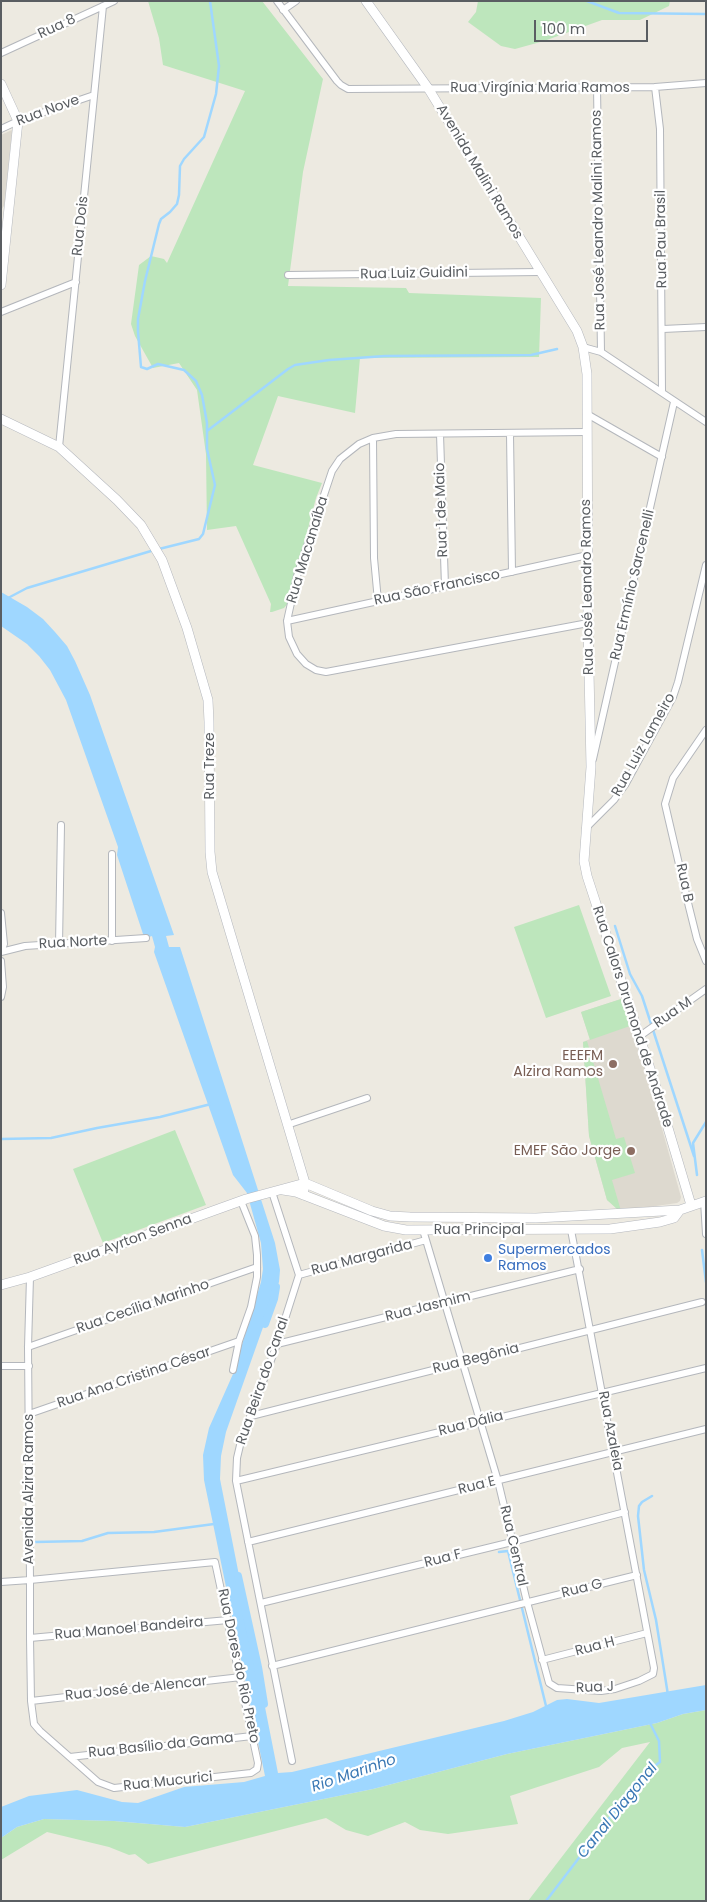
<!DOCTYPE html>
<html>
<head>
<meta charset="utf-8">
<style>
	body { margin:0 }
	#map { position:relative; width:707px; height:1902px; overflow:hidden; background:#edeae1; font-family:Poppins,sans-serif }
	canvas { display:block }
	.frame { position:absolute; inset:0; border:2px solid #5a5e62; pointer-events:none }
	.scale { position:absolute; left:534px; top:20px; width:114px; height:22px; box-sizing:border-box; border:2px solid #5a5e62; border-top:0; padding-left:6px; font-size:15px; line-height:18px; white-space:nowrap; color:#5a5e62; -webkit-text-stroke:4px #fff; paint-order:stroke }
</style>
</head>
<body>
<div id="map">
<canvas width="707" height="1902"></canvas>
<div class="frame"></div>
<div class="scale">100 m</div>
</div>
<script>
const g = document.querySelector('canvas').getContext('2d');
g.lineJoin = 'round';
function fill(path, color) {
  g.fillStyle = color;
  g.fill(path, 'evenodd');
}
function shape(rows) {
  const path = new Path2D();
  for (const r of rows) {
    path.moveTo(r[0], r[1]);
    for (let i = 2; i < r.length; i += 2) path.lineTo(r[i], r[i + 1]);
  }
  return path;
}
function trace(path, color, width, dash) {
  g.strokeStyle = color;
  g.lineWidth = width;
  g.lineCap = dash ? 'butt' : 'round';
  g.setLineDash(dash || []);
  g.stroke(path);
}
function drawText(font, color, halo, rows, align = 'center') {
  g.font = font + ' Poppins,sans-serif';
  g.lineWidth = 4.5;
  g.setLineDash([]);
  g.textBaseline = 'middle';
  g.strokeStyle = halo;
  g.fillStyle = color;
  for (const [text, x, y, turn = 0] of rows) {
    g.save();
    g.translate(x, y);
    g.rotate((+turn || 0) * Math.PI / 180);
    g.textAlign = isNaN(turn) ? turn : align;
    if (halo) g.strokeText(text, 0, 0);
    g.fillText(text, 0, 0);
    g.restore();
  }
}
fill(shape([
	[12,130,5,201,4,206,1,210,1,135],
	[621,999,649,1082,681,1197,680,1201,677,1203,621,1211,607,1200,589,1136,583,1042,590,1039,581,1012]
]), '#ddd9cf');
fill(shape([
	[148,1,262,1,323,79,303,172,288,286,406,288,409,293,541,298,539,357,360,358,355,413,278,396,253,465,322,483,316,498,289,602,284,608,272,612,270,612,271,604,236,526,207,530,206,454,197,390,179,363,153,368,135,336,131,324,139,265,151,256,164,259,167,263,245,91,163,65,159,38],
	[478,1,670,1,669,6,640,20,602,20,544,41,515,49,501,46,468,22,476,12],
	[579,905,611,996,546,1018,514,927],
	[621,999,630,1026,590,1040,581,1012],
	[587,1041,616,1139,624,1137,635,1173,612,1180,621,1211,618,1210,607,1200,589,1136,583,1042],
	[175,1130,206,1205,103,1243,73,1169],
	[706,1710,706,1901,528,1901,650,1742,622,1748,599,1767,510,1796,518,1824,448,1834,420,1830,405,1822,368,1836,346,1830,326,1818,148,1864,135,1854,129,1855,109,1847,47,1832,1,1860,1,1838,17,1827,44,1819,114,1821,185,1827,373,1789,507,1754,657,1723,683,1714]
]), '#bde6bc');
fill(shape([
	[1,592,27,607,43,619,55,632,67,646,75,661,90,695,174,935,166,936,169,947,180,947,275,1243,280,1270,279,1282,226,1432,221,1456,220,1479,278,1773,292,1772,504,1721,533,1712,557,1700,567,1699,599,1703,706,1685,706,1710,683,1714,657,1723,507,1754,373,1789,185,1827,114,1821,44,1819,17,1827,1,1838,1,1807,29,1796,77,1790,122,1802,138,1803,184,1787,244,1782,265,1776,204,1480,203,1455,209,1428,233,1374,261,1282,263,1269,261,1243,247,1193,233,1175,154,952,155,947,152,936,146,938,143,934,117,855,118,847,66,700,50,670,39,656,27,644,1,626]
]), '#9fd7ff');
trace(shape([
	[587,1,619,13,706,14],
	[207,431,288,369,295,365,329,360,385,356,531,355,557,349],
	[8,598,27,588,151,551,199,539,203,534,215,485,207,449,207,423,202,395,196,381,184,370,158,364,147,369,141,367,138,332,138,319,145,281,159,224,161,219,170,212,177,204,179,195,180,166,184,159,204,137,216,94,219,66,210,1],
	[615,926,630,974,642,996,694,1156],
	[1,1139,51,1138,97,1128,160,1117,211,1104],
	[697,1175,693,1143,706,1122],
	[702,1250,706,1282],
	[652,1496,642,1502,639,1506,638,1516,644,1570,656,1620,668,1695],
	[35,1542,82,1541,108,1533,154,1532,214,1524],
	[499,1552,508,1551,546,1706],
	[546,1901,614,1812,648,1771,660,1762,659,1741,650,1723]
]), '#9fd7ff', 2.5);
trace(shape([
	[265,1324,274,1299,276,1287],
	[238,1576,258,1667,264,1704]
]), '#9fd7ff', 8);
const street = shape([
	[277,1,337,81,341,85,348,89,655,87,706,83],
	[283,10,296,1],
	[1,53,114,1],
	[597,87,601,352],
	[655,87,660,129,662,392],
	[1,129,18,121,94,95],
	[288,275,540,272],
	[1,312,76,282],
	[663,329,706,327],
	[583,347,601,352,706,422],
	[587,414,662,457],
	[587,432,396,434,373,438,359,444,340,459,332,471,297,576,287,621,289,637,297,654,306,664,316,670,326,672,588,623],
	[440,434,445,586],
	[510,434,512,572],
	[373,438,374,558,378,601],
	[59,447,103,6],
	[287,621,588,555],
	[706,730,673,778,665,804,689,907,697,939,706,961],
	[593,759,674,402],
	[586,828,614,800,625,785,673,697,678,682,706,565],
	[112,854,112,941],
	[1,913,4,944,1,951],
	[59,945,61,825],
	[1,952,25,946,146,938],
	[1,961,3,987,1,997],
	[640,1036,706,989],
	[287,1125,367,1098],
	[272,1192,299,1275,277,1344,241,1441,237,1458,236,1481,292,1761],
	[704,1201,706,1234],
	[423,1230,498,1481,527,1602,549,1683,557,1688,601,1691,615,1689,639,1681,653,1674,654,1668,571,1230],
	[299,1275,426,1240],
	[277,1344,580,1269],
	[28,1347,257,1267],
	[1,1366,29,1366],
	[233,1370,239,1341,251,1307,257,1277,257,1255,255,1236,241,1201],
	[29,1414,239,1341],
	[251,1416,702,1302],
	[236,1481,706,1368],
	[248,1542,706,1429],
	[1,1582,30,1580,215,1562,258,1763,257,1769,251,1773,114,1788,98,1782,40,1731,34,1724,31,1701,30,1638,30,1580,28,1347,30,1277],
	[261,1603,512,1542,625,1512],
	[30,1638,228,1620],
	[542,1660,647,1633],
	[272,1666,637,1575],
	[31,1701,241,1677],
	[70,1757,252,1736]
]);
const secondary = shape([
	[366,1,428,88,577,331,583,347,587,374,588,623,591,767,584,861,587,876,654,1081,691,1205],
	[1,84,18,121,1,285],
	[1,419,59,447,117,500,141,525,162,560,187,628,208,700,209,722,210,852,212,872,305,1183,303,1195],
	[283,1190,296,1192,384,1226,406,1230,610,1229,660,1222,674,1218,680,1210],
	[1,1285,30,1277,246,1199,305,1183,372,1211,390,1216,410,1217,536,1218,680,1210,706,1201]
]);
trace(street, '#b4b7bc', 8);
trace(secondary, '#b5b8be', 10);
trace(street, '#fff', 6);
trace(secondary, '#fff', 9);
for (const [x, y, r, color] of [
	[613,1064,5,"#8d6e63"],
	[631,1151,5,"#8d6e63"],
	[488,1258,5,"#3f7fe0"]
]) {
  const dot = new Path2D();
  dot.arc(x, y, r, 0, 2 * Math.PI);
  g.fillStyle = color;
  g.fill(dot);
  trace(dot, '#fff', 2);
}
drawText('14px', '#5a5e62', '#fff', [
	["Rua 8",57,27,-25],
	["Rua Virgínia Maria Ramos",540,88],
	["Rua Nove",48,111,-20],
	["Avenida Malini Ramos",479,172,59],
	["Rua José Leandro Malini Ramos",599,220,-91],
	["Rua Dois",81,226,-84],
	["Rua Pau Brasil",662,239,-91],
	["Rua Luiz Guidini",414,274,-1],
	["Rua 1 de Maio",442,510,-92],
	["Rua Macanaíba",308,550,-73],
	["Rua Ermínio Sarcenelli",633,585,-77],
	["Rua José Leandro Ramos",588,587,-91],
	["Rua São Francisco",437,588,-12],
	["Rua Luiz Lameiro",644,745,-61],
	["Rua Treze",210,766,-90],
	["Rua B",684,883,78],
	["Rua Norte",73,943,-3],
	["Rua M",673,1013,-35],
	["Rua Calors Drumond de Andrade",632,1017,72],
	["Rua Principal",479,1230],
	["Rua Ayrton Senna",133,1240,-20],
	["Rua Margarida",362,1258,-15],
	["Rua Cecília Marinho",143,1307,-19],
	["Rua Jasmim",428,1307,-14],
	["Rua Begônia",476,1359,-14],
	["Rua Ana Cristina César",134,1378,-19],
	["Rua Beira do Canal",263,1381,-71],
	["Rua Dália",471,1424,-14],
	["Rua Azaleia",610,1431,79],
	["Rua E",477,1486,-14],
	["Avenida Alzira Ramos",29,1489,-90],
	["Rua Central",513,1546,77],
	["Rua F",443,1559,-14],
	["Rua G",582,1589,-14],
	["Rua Manoel Bandeira",129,1629,-5],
	["Rua H",595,1647,-15],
	["Rua Dores do Rio Preto",238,1666,78],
	["Rua J",595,1688,-2],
	["Rua José de Alencar",136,1689,-6],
	["Rua Basílio da Gama",161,1746,-6],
	["Rua Mucurici",168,1782,-6]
]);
drawText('14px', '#785e54', '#fff', [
	["EEEFM",603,1056],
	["Alzira Ramos",603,1072],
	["EMEF São Jorge",621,1151]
], 'right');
drawText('14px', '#366cbe', '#fff', [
	["Supermercados",498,1250],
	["Ramos",498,1266]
], 'left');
drawText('italic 15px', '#3a78b4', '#fff', [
	["Rio Marinho",354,1774,-19],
	["Canal Diagonal",618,1811,-51]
]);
</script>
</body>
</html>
